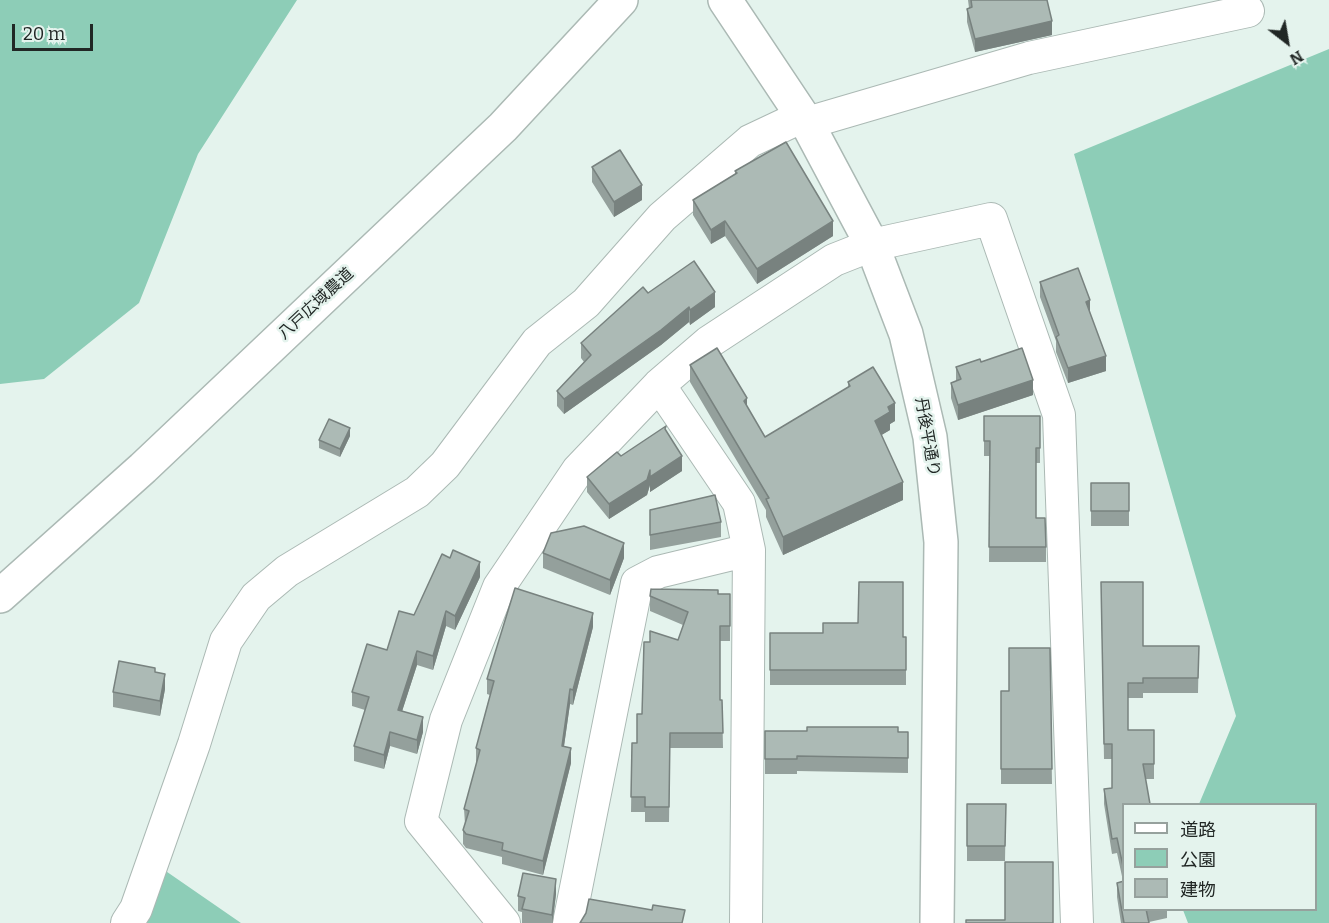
<!DOCTYPE html>
<html>
<head>
<meta charset="utf-8">
<style>
	body { margin:0 }
	#map { position:relative; width:1329px; height:923px; overflow:hidden; background:#e4f3ed; font-family:Bitter,"Noto Sans JP",serif }
	canvas { display:block }
	.legend { position:absolute; left:1122px; top:803px; width:195px; height:108px; box-sizing:border-box; background:#e4f3ed; border:2px solid #96a19d; margin:0; padding:8px 10px; list-style:none; font-size:18px; color:#212725 }
	.legend li { display:flex; align-items:center; gap:12px; height:30px }
	.legend b { width:30px; border:2px solid #96a19d }
	.north { position:absolute; left:1257px; top:12px; width:60px; height:60px; -webkit-text-stroke:4px #e4f3ed; paint-order:stroke; rotate:149deg; font-size:16px; font-weight:700; line-height:24px; text-align:center; color:#212725 }
	.north::after { content:''; display:block; margin:auto; width:21px; height:27px; background:#212725; clip-path:polygon(50% 0,100% 100%,50% 72%,0 100%) }
	.scale { position:absolute; left:12px; top:24px; width:81px; height:27px; box-sizing:border-box; border:3px solid #212725; border-top:0; padding-left:8px; font-size:18px; line-height:21px; white-space:nowrap; color:#212725; -webkit-text-stroke:4px #e4f3ed; paint-order:stroke }
</style>
</head>
<body>
<div id="map">
<canvas width="1329" height="923"></canvas>
<ul class="legend">
<li><b style="height:8px;background:#fff"></b>道路</li>
<li><b style="height:16px;background:#8dcdb7"></b>公園</li>
<li><b style="height:16px;background:#acbab5"></b>建物</li>
</ul>
<div class="north">N</div>
<div class="scale">20 m</div>
</div>
<script>
const g = document.querySelector('canvas').getContext('2d');
g.lineJoin = 'round';
function fill(path, color) {
  g.fillStyle = color;
  g.fill(path, 'evenodd');
}
function shape(rows) {
  const path = new Path2D();
  for (const r of rows) {
    path.moveTo(r[0], r[1]);
    for (let i = 2; i < r.length; i += 2) path.lineTo(r[i], r[i + 1]);
  }
  return path;
}
function trace(path, color, width, dash) {
  g.strokeStyle = color;
  g.lineWidth = width;
  g.lineCap = dash ? 'butt' : 'round';
  g.setLineDash(dash || []);
  g.stroke(path);
}
function drawText(font, color, halo, rows, align = 'center') {
  g.font = font + ' Bitter,"Noto Sans JP",serif';
  g.lineWidth = 5;
  g.setLineDash([]);
  g.textBaseline = 'middle';
  g.strokeStyle = halo;
  g.fillStyle = color;
  for (const [text, x, y, turn = 0] of rows) {
    g.save();
    g.translate(x, y);
    g.rotate((+turn || 0) * Math.PI / 180);
    g.textAlign = isNaN(turn) ? turn : align;
    if (halo) g.strokeText(text, 0, 0);
    g.fillText(text, 0, 0);
    g.restore();
  }
}
fill(shape([
	[0,0,297,0,198,154,139,303,44,379,0,384],
	[1329,49,1329,923,1188,923,1183,910,1316,910,1316,804,1199,804,1236,716,1074,154],
	[157,865,241,923,110,923]
]), '#8dcdb7');
const minor = shape([
	[807,123,1029,58,1248,11],
	[659,385,739,503,749,550,746,923],
	[127,923,136,909,194,744,226,641,256,597,287,571,417,492,445,465,537,342,586,303,662,217,750,141,803,116],
	[504,923,421,821,446,720,499,587,578,470,659,385,709,342,834,260,872,245,991,219,1059,415,1077,923],
	[569,923,637,583,658,572,749,550]
]);
const tertiary = shape([
	[725,0,807,123,872,245,906,334,930,437,941,542,937,923],
	[0,596,143,468,503,127,621,0]
]);
trace(minor, '#abb9b4', 34);
trace(tertiary, '#abb9b4', 36);
trace(minor, '#fff', 32);
trace(tertiary, '#fff', 33);
fill(shape([
	[968,0,1047,0,1052,35,975,52,967,22,967,9,969,8],
	[592,167,642,200,614,217,592,182],
	[735,171,833,236,757,284,725,236,711,244,693,215,693,200,735,174],
	[1040,282,1090,314,1106,371,1068,383,1056,352,1056,341,1040,297],
	[648,293,715,307,690,325,689,322,661,345,564,414,557,406,557,391,584,362,581,358,581,343],
	[981,362,1033,395,958,420,951,398,951,383,956,381,956,367],
	[690,365,747,407,765,437,848,387,848,382,895,421,890,424,890,430,881,435,903,500,783,555,766,517,766,510,690,382],
	[984,416,1040,416,1040,463,1036,463,1036,518,1046,547,1046,562,989,562,990,456,984,456],
	[666,431,682,471,650,492,650,485,647,495,609,519,587,492,587,477,621,456],
	[350,436,340,457,319,448,319,440],
	[1091,483,1129,483,1129,526,1091,526],
	[650,510,721,522,721,537,650,550],
	[543,553,624,558,610,595,543,568],
	[480,577,455,630,446,626,433,670,417,665,402,711,423,732,417,754,390,746,384,769,354,761,354,746,365,710,352,706,352,692,387,650,414,615],
	[1101,582,1143,646,1199,646,1198,693,1143,693,1143,698,1128,698,1128,730,1154,730,1154,779,1145,779,1124,804,1124,909,1167,909,1167,918,1149,922,1149,923,1121,923,1117,897,1117,883,1123,881,1117,853,1112,854,1104,804,1104,789,1112,788,1112,759,1104,759],
	[730,594,730,641,720,641,720,700,722,700,723,748,670,748,669,822,645,822,645,812,631,812,632,743,637,743,642,714,678,640,683,625,650,611,650,596],
	[593,627,573,705,570,704,564,746,571,763,543,875,502,864,502,857,466,848,463,844,463,830,465,824,464,809,477,763,476,763,476,748,490,695,487,694,487,679],
	[770,633,906,637,906,685,770,685],
	[1050,648,1052,784,1001,784,1001,691,1009,691],
	[155,672,165,689,160,716,113,707,113,692],
	[765,731,908,732,908,773,797,771,797,774,765,774],
	[967,804,1006,804,1005,861,967,861],
	[556,894,553,923,522,923,522,912,518,911,518,896]
]), '#94a09c');
fill(shape([
	[1052,21,1052,35,975,52,975,39],
	[642,185,642,200,614,217,614,202],
	[725,221,725,236,711,244,711,230],
	[833,221,833,236,757,284,757,269],
	[715,292,715,307,690,325,690,310],
	[1090,300,1090,315,1086,302],
	[689,307,689,322,661,345,564,414,564,399],
	[1106,356,1106,371,1068,383,1068,368],
	[1033,380,1033,395,958,420,958,405],
	[747,398,747,416,744,401],
	[895,403,895,421,890,424,890,430,875,439,875,421,888,407],
	[350,428,350,436,340,457,340,449],
	[682,456,682,471,650,492,650,485,647,495,609,519,609,504,650,470],
	[903,482,903,500,783,555,783,537],
	[624,543,624,558,610,595,610,580],
	[480,562,480,577,455,630,455,616],
	[446,611,446,626,433,670,433,656],
	[593,613,593,627,573,705,573,690],
	[417,651,417,665,398,724,398,710],
	[165,674,165,689,160,716,160,701],
	[570,689,570,704,562,760,562,746],
	[423,717,423,732,417,754,417,740],
	[390,732,390,746,384,769,384,755],
	[571,748,571,763,543,875,543,861],
	[556,879,556,894,552,923,552,915]
]), '#78827f');
const building = shape([
	[971,0,1047,0,1052,21,975,39,967,9,972,7,971,0],
	[786,142,833,221,757,269,725,221,711,230,693,200,737,173,735,171,786,142],
	[620,150,642,185,614,202,592,167,620,150],
	[694,261,715,292,690,310,689,307,661,330,564,399,557,391,591,355,581,343,643,287,648,293,694,261],
	[1078,268,1090,300,1086,302,1106,356,1068,368,1056,337,1059,335,1040,282,1078,268],
	[717,348,747,398,744,401,765,437,850,386,848,382,873,367,895,403,888,407,890,412,875,421,903,482,783,537,766,499,769,498,690,365,717,348],
	[1022,348,1033,380,958,405,951,383,961,379,956,367,980,359,981,362,1022,348],
	[984,416,1040,416,1040,448,1036,448,1036,518,1045,518,1046,547,989,547,990,441,984,441,984,416],
	[329,419,350,428,340,449,319,440,329,419],
	[666,426,665,429,682,456,650,477,650,470,647,480,609,504,587,477,617,452,621,456,666,426],
	[1091,483,1129,483,1129,511,1091,511,1091,483],
	[715,495,721,522,650,535,650,510,715,495],
	[584,526,624,543,610,580,543,553,551,533,584,526],
	[453,550,480,562,455,616,446,611,433,656,417,651,398,710,423,717,417,740,390,732,384,755,354,746,369,697,352,692,367,644,387,650,399,611,414,615,442,554,450,558,453,550],
	[859,582,903,582,903,637,906,637,906,670,770,670,770,633,823,633,823,623,858,623,859,582],
	[1101,582,1143,582,1143,646,1199,646,1198,678,1143,678,1143,683,1128,683,1128,730,1154,730,1154,764,1143,764,1150,804,1124,804,1124,871,1117,838,1112,839,1104,789,1112,788,1112,744,1104,744,1101,582],
	[515,588,593,613,573,690,570,689,562,746,571,748,543,861,502,850,503,843,466,834,463,830,469,811,464,809,480,750,476,748,494,681,487,679,515,588],
	[651,589,718,590,718,594,730,594,730,626,720,626,720,700,722,700,723,733,670,733,669,807,645,807,645,797,631,797,632,743,637,743,637,714,642,714,644,642,650,642,650,631,678,640,688,612,650,596,651,589],
	[1009,648,1050,648,1052,769,1001,769,1001,691,1009,691,1009,648],
	[119,661,155,668,155,672,165,674,160,701,113,692,119,661],
	[807,727,898,727,898,732,908,732,908,758,797,756,797,759,765,759,765,731,807,731,807,727],
	[967,804,1006,804,1005,846,967,846,967,804],
	[1005,862,1053,862,1053,923,966,923,966,920,1005,920,1005,862],
	[523,873,556,879,552,915,522,909,525,898,518,896,523,873],
	[1124,881,1124,909,1146,909,1149,923,1124,923,1117,883,1124,881],
	[589,899,652,910,653,905,685,910,682,923,580,923,586,913,589,899]
]);
fill(building, '#acbab5');
trace(building, '#78827f', 1.5);
drawText('16px', '#212725', '#e4f3ed', [
	["八戸広域農道",316,304,-43],
	["丹後平通り",927,437,80]
]);
</script>
</body>
</html>
